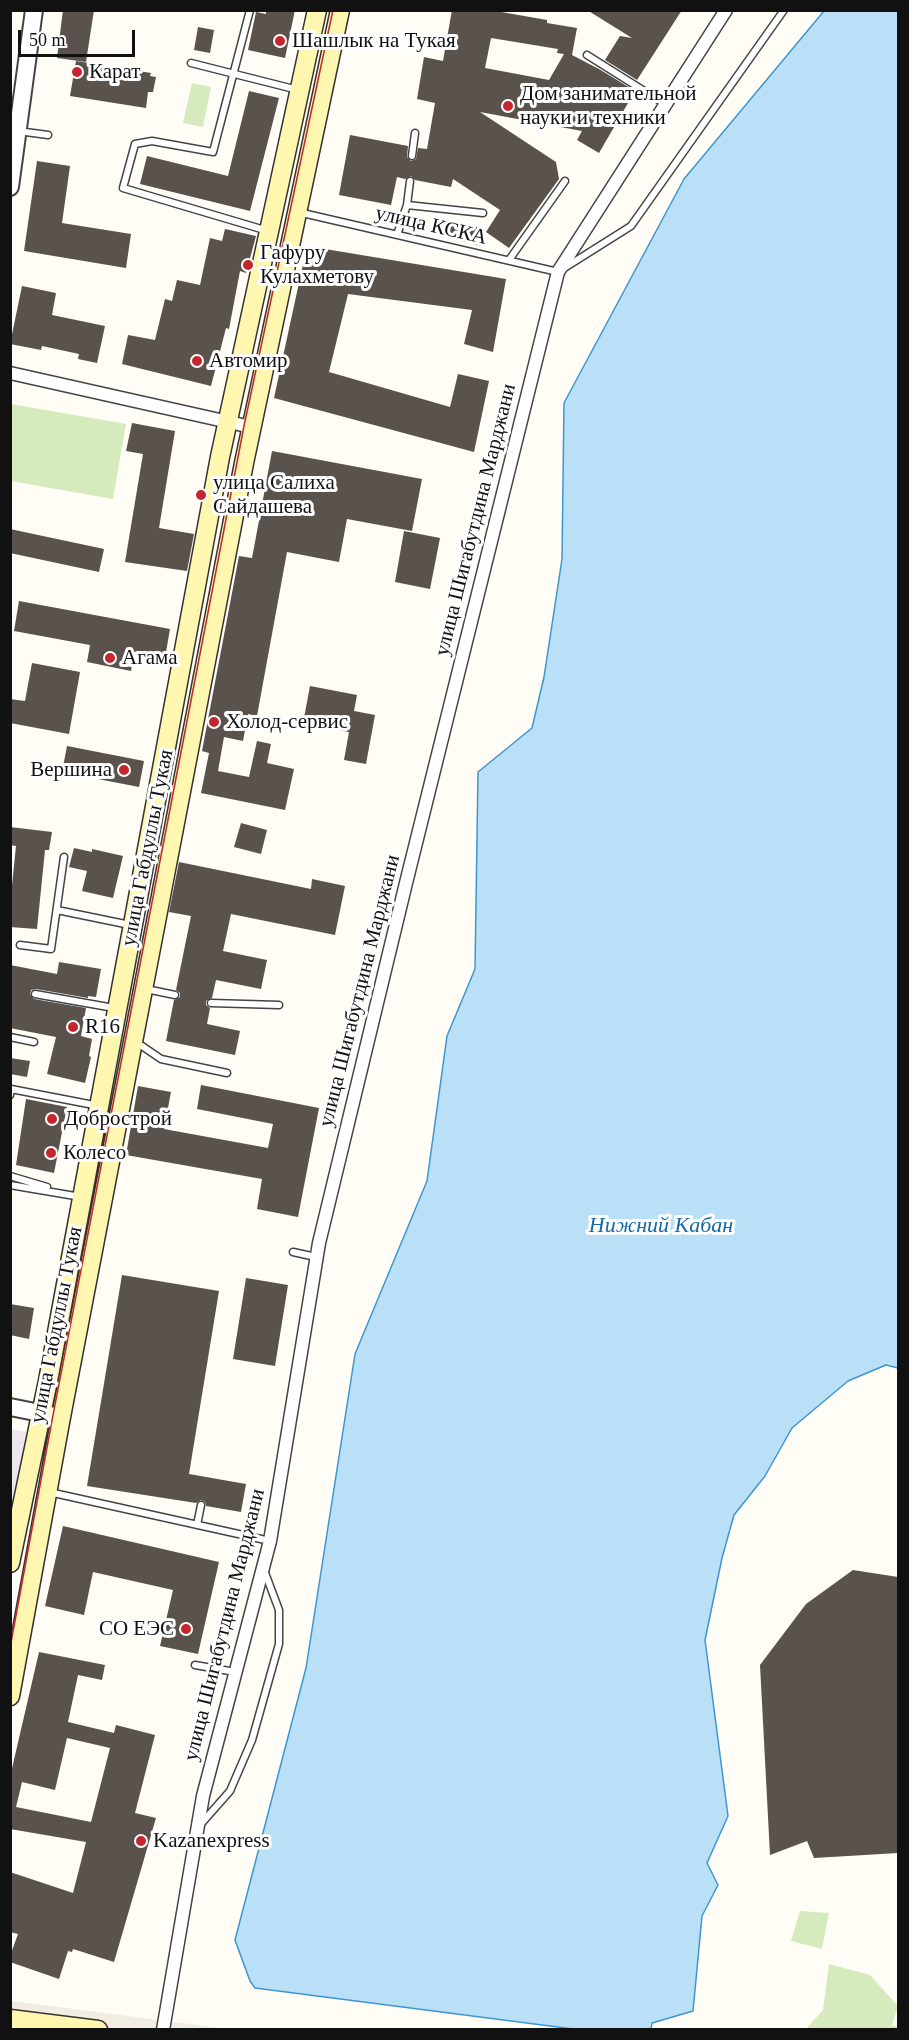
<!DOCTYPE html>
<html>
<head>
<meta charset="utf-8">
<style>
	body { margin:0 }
	#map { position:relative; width:909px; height:2040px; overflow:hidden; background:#fffdf5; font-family:"Times New Roman",serif }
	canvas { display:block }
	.frame { position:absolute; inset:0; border:12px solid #111; pointer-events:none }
	.scale { position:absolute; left:18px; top:30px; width:117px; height:27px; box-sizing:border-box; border:3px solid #111; border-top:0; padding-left:8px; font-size:18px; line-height:21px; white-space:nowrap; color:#111; -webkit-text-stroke:4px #fff; paint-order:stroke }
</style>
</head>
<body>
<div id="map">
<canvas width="909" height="2040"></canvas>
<div class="frame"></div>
<div class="scale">50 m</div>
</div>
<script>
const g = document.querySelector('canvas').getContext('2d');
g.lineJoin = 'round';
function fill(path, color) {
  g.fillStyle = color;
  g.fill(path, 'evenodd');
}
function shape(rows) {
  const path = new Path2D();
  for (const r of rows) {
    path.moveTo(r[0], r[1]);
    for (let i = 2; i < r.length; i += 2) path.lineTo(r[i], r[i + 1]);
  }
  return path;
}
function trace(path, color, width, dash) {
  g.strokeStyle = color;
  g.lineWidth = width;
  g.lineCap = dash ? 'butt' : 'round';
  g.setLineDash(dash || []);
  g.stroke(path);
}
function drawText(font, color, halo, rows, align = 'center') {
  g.font = font + ' "Times New Roman",serif';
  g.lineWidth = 6;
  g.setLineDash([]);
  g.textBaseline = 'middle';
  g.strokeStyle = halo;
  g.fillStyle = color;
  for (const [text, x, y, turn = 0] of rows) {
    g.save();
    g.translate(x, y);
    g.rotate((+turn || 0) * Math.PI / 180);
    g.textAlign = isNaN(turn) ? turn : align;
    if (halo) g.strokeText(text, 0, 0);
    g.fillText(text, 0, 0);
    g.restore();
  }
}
fill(shape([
	[11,1429,26,1432,11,1515,10,1429]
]), '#eee6ef');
fill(shape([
	[192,83,211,87,203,127,183,123],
	[11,404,126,424,113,499,11,481],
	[800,1911,829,1913,822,1949,791,1941],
	[829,1964,870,1975,898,2006,892,2025,898,2027,898,2029,806,2029,823,2010]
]), '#d5ebbd');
fill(shape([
	[10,2001,11,2001,229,2029,11,2029]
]), '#f1ede2');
const water = shape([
	[824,11,898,11,898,1368,886,1365,848,1381,792,1428,765,1476,734,1515,722,1558,705,1640,728,1816,707,1863,718,1885,702,1916,693,2011,652,2023,651,2029,581,2030,255,1988,250,1981,235,1940,306,1668,355,1354,427,1181,447,1036,475,969,478,772,532,728,544,677,562,559,564,403,684,179,824,11]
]);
fill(water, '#b9e0f7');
trace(water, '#3f96cf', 1.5);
fill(shape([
	[63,10,94,10,86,62,57,58],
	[266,10,295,10,285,58,248,50,256,12,266,14],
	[452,10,490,10,547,20,547,23,577,28,572,55,599,69,635,91,599,153,577,140,582,131,480,112,556,162,559,179,509,248,486,232,500,210,453,179,451,187,415,180,411,176,405,179,397,177,391,205,339,195,350,135,408,146,407,157,411,161,416,159,418,148,427,149,435,103,417,99,424,57,443,61],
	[491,38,558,49,557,53,564,54,549,80,485,68],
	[587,10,682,10,637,80,605,60,620,36,632,38],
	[198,27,214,30,210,53,194,50],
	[76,61,151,73,150,76,156,77,153,92,148,92,146,108,70,96],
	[249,91,279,98,250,211,140,184,147,156,228,176],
	[37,161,70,166,62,223,131,234,126,268,24,251],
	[446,219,485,229,480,246,442,236],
	[225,229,256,236,246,273,240,271,229,329,226,328,211,386,122,364,128,335,155,340,165,299,172,301,177,280,200,285,210,238,222,241],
	[307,246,506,279,493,352,464,344,472,310,348,294,329,372,450,407,458,374,489,381,474,452,274,398],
	[22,286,56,293,52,315,105,326,97,363,78,359,79,354,42,346,41,350,10,344],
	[132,423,175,431,159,528,194,534,187,571,125,562,143,454,126,451],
	[272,451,422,479,412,531,347,519,339,562,287,552,257,716,248,714,243,741,224,737,218,771,249,777,257,741,271,744,267,763,294,769,285,810,201,793,209,753,202,751,239,556,252,558],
	[10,529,104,549,99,572,10,553],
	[404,531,440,538,430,589,395,582],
	[19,601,170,629,165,658,134,652,131,671,87,662,90,645,14,631],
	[32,663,80,672,69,734,10,723,10,699,25,701],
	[310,686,357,695,354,711,375,715,366,764,344,760,349,732,303,723],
	[67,746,144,761,139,787,62,772],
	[241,823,267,830,261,854,234,847],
	[10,827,52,832,49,850,45,850,37,929,10,927,10,905,16,846,10,845],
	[74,848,92,852,92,849,123,856,113,898,82,891,87,871,69,867],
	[179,862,311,889,312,879,345,886,335,935,231,914,223,951,267,960,261,989,216,980,212,998,206,1001,206,1005,210,1008,207,1024,240,1031,235,1055,166,1041,174,1000,180,997,180,993,176,990,191,916,169,912],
	[59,962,101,969,96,997,88,996,88,998,36,989,31,990,30,994,34,999,86,1008,81,1036,92,1039,89,1056,91,1057,85,1083,47,1074,56,1037,10,1028,10,965,57,974],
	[10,1058,30,1061,27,1077,10,1074],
	[201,1085,319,1108,298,1217,257,1209,262,1179,126,1155,138,1086,171,1092,164,1129,268,1148,273,1124,197,1109],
	[26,1099,67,1107,54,1173,16,1165],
	[122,1275,219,1291,189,1474,246,1484,241,1512,206,1506,205,1502,201,1500,196,1503,87,1486],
	[246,1278,288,1285,275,1366,233,1359],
	[10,1304,34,1308,29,1339,10,1335],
	[63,1526,219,1562,198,1654,160,1646,173,1590,93,1572,84,1615,45,1606],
	[853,1570,898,1577,898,1853,814,1858,807,1841,770,1855,760,1665,806,1604],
	[39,1652,105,1665,102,1680,78,1675,68,1722,114,1733,116,1725,155,1735,135,1813,156,1818,114,1962,73,1949,72,1952,68,1951,59,1979,10,1962,10,1956,18,1934,10,1932,10,1872,73,1893,86,1842,10,1829,10,1777],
	[67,1738,110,1748,91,1822,16,1807,22,1782,55,1790]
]), '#5a524d');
const service = shape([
	[250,10,213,152,152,141,135,144,123,188,268,231],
	[587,55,665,104],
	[191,63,298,90],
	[18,131,48,135],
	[412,156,415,133],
	[407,205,410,181],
	[298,212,558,272,631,226,784,10],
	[397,235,407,205,483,213],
	[509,260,565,181],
	[57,910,130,925],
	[20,945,51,949,64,857],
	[146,989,175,995],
	[35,994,114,1008],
	[211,1003,279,1005],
	[10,1037,34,1042],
	[134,1044,142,1046,161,1059,227,1073],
	[10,1095,11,1089,99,1106],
	[10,1176,47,1187],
	[10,1185,81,1197],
	[293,1252,316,1257],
	[49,1492,270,1541],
	[197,1525,201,1505],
	[195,1665,235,1672],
	[200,1825,230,1791,252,1740,279,1644,279,1610,264,1570]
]);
const minor = shape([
	[10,373,251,427],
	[163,2030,203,1796,270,1541,319,1243,406,883,558,272,726,10]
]);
const tertiary = shape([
	[10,187,34,10],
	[10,1407,55,1416]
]);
const secondary = shape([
	[10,1563,48,1381,220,457,317,10],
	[10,1696,61,1417,244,463,340,10],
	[10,2019,98,2030]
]);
trace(service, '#444', 9);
trace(minor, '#444', 15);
trace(tertiary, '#444', 20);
trace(secondary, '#333', 21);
trace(service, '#fff', 6);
trace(minor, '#fff', 12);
trace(tertiary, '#fff', 16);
trace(secondary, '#fff6b0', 18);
trace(shape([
	[10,1648,53,1415,244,426,333,10]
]), '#c4262e', 1.5);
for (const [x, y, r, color] of [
	[280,41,6,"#c4262e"],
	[77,72,6,"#c4262e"],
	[508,106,6,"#c4262e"],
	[248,265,6,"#c4262e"],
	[197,361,6,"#c4262e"],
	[201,495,6,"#c4262e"],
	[110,658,6,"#c4262e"],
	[214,722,6,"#c4262e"],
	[124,770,6,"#c4262e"],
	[73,1027,6,"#c4262e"],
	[52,1119,6,"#c4262e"],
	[51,1153,6,"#c4262e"],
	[186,1629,6,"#c4262e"],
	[141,1841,6,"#c4262e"]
]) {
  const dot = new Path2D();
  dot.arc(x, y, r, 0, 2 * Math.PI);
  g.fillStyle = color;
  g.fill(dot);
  trace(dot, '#fff', 2);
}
drawText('21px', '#111', '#fff', [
	["Шашлык на Тукая",292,41],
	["Карат",89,72],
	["Дом занимательной",520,94],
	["науки и техники",520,118],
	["Гафуру",260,253],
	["Кулахметову",260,277],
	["Автомир",209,361],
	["улица Салиха",213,483],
	["Сайдашева",213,507],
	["Агама",122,658],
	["Холод-сервис",226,722],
	["Вершина",112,770,"right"],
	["R16",85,1027],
	["Добрострой",64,1119],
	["Колесо",63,1153],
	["СО ЕЭС",174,1629,"right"],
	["Kazanexpress",153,1841]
], 'left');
drawText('21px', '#111', '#fff', [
	["улица КСКА",431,226,13],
	["улица Шигабутдина Марджани",476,520,-76],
	["улица Габдуллы Тукая",148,848,-79],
	["улица Шигабутдина Марджани",360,991,-76],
	["улица Габдуллы Тукая",57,1325,-79],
	["улица Шигабутдина Марджани",225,1625,-76]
]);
drawText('italic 22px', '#1768a6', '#fff', [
	["Нижний Кабан",661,1226]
]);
</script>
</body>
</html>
